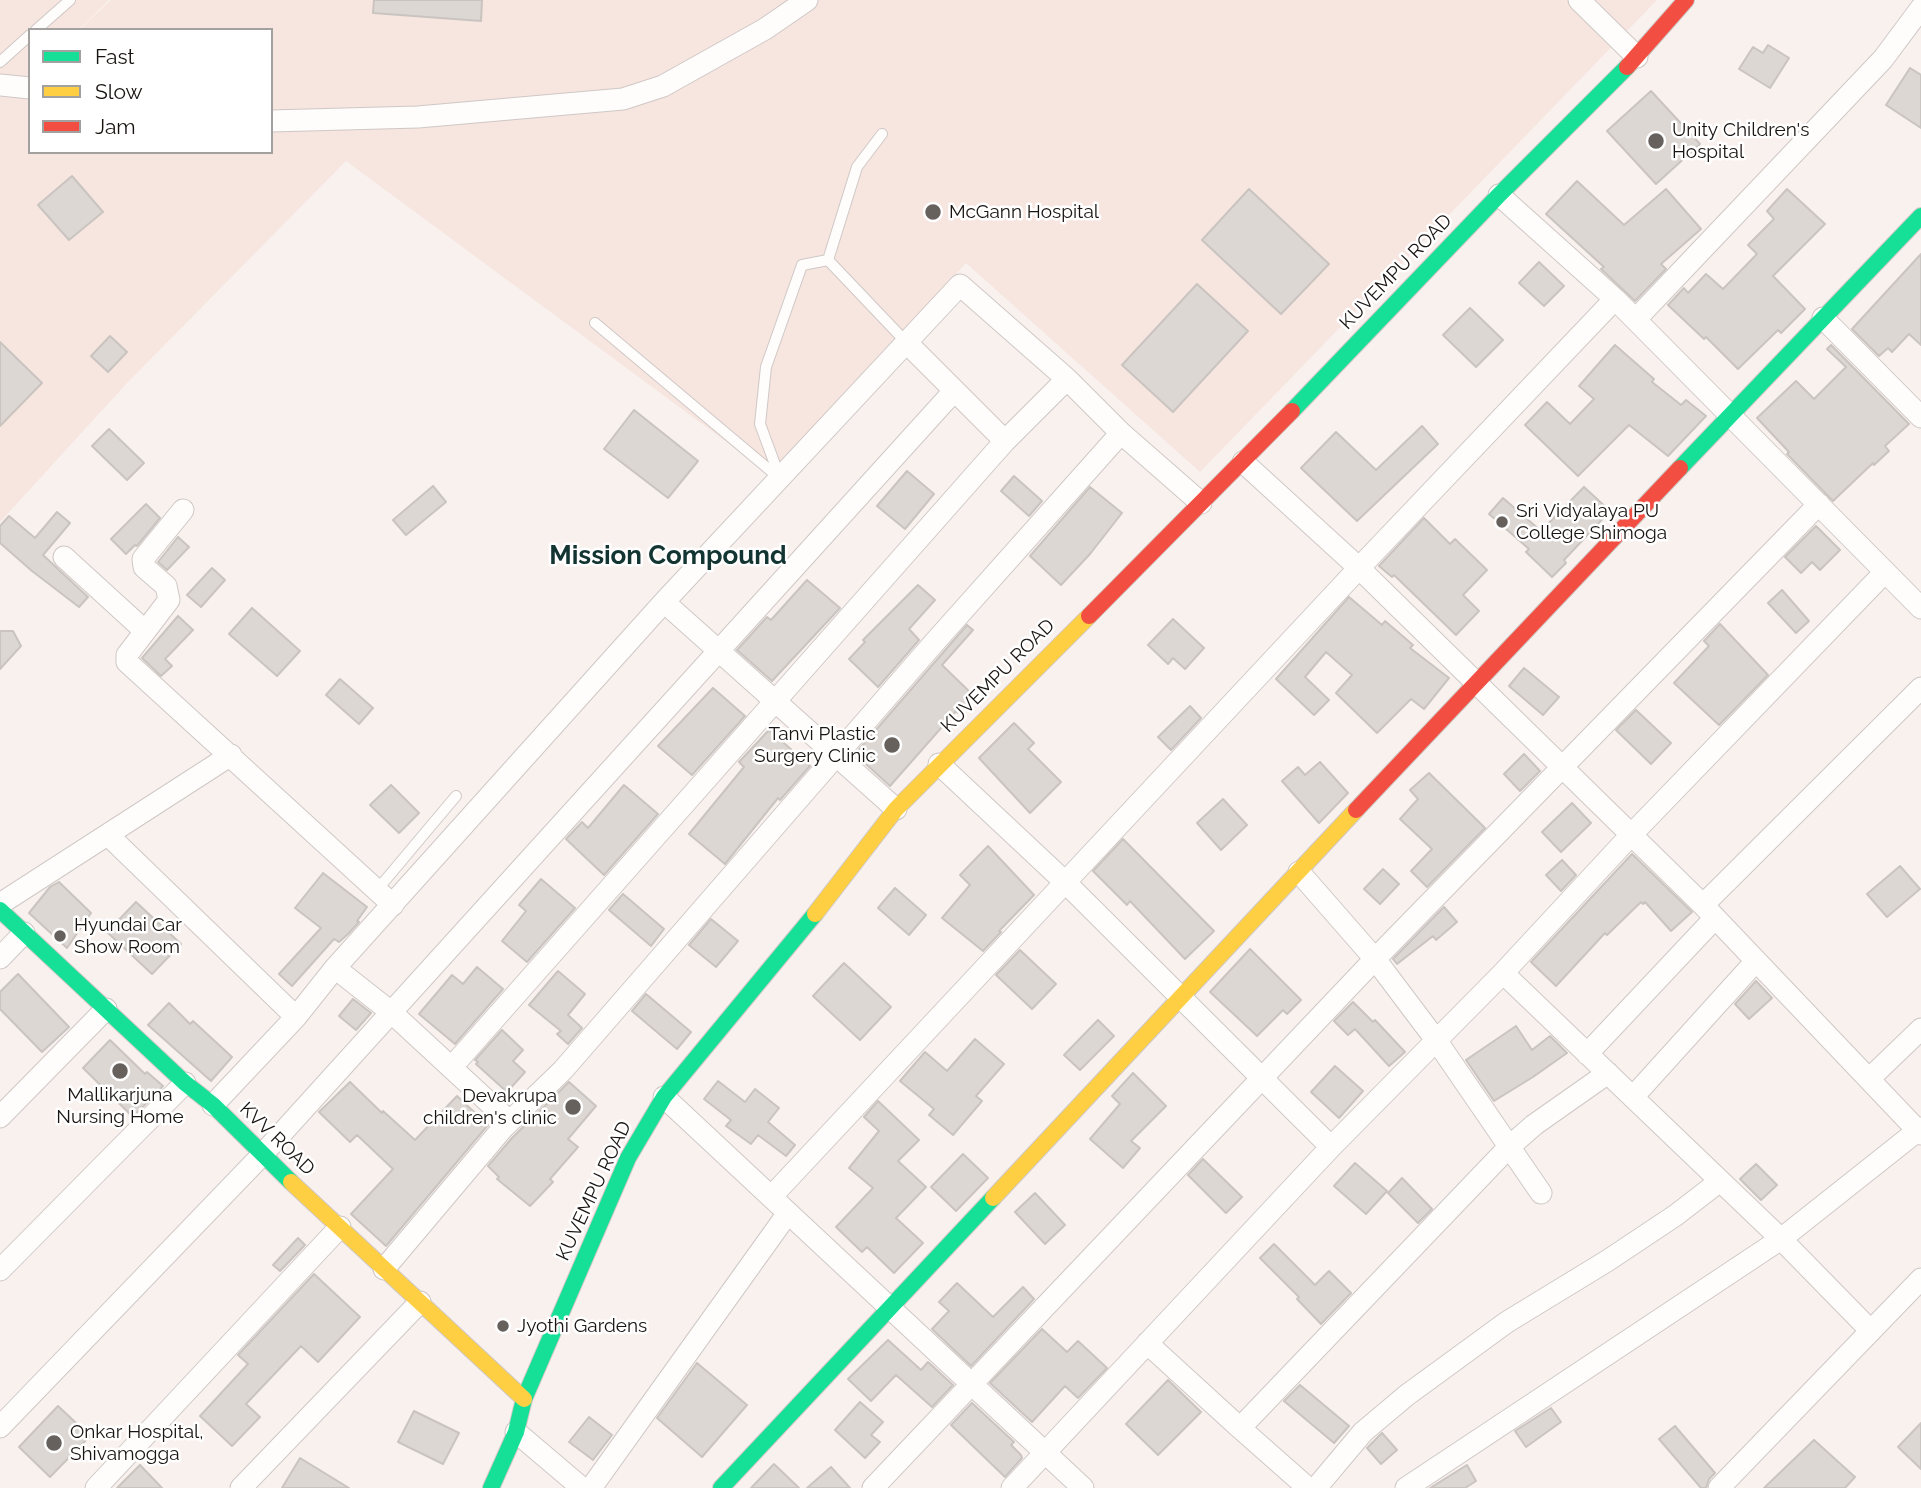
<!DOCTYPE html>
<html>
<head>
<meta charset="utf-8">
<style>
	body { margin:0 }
	#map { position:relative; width:1921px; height:1488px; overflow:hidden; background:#f9f1ee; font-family:Raleway,sans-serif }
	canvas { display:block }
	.legend { position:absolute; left:28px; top:28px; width:245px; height:126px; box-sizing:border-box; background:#fff; border:2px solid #a3a1a0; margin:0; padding:9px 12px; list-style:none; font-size:21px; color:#191311 }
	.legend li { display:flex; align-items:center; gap:14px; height:35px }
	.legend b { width:35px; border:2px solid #a3a1a0 }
</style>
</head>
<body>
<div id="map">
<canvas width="1921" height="1488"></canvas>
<ul class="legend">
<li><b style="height:9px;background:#16e098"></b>Fast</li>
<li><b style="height:9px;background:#ffcf43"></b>Slow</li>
<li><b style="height:9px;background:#f24e42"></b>Jam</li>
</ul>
</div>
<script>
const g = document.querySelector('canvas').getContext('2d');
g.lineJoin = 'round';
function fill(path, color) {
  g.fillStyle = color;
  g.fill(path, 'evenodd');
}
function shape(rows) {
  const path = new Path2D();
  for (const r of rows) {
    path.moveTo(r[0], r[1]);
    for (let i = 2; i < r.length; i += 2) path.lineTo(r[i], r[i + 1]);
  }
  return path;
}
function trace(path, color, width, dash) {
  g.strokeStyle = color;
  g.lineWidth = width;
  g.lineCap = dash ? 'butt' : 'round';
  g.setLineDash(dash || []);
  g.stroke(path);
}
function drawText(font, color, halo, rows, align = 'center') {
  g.font = font + ' Raleway,sans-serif';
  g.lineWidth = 5;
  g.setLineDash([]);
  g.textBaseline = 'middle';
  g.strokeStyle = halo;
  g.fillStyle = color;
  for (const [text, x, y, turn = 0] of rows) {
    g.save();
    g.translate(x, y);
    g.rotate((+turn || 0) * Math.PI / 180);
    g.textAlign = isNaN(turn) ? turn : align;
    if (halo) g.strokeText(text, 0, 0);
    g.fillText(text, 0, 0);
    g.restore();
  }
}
fill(shape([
	[0,0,109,0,78,30,30,30,30,152,271,152,271,30,79,30,111,0,1657,0,1200,472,966,263,770,474,346,161,128,382,0,522]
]), '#f7e5e0');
const building = shape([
	[374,0,482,0,481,21,373,13,374,0],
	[1768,45,1789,58,1770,88,1739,69,1753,47,1763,53,1768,45],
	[1910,68,1921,75,1921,128,1886,105,1910,68],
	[1651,91,1700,144,1656,184,1607,131,1651,91],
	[72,176,103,212,69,240,38,205,72,176],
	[1577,181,1624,225,1666,189,1701,229,1661,264,1666,269,1635,301,1601,269,1604,267,1546,214,1577,181],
	[1249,189,1329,264,1281,314,1202,240,1249,189],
	[1787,189,1825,224,1773,276,1805,309,1781,333,1778,330,1738,369,1706,337,1704,339,1668,305,1684,288,1688,293,1706,274,1723,289,1757,254,1748,245,1774,219,1767,211,1787,189],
	[1921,254,1921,345,1909,334,1892,352,1888,348,1879,356,1852,329,1921,254],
	[1539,262,1564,286,1544,306,1519,283,1539,262],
	[1197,284,1248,331,1173,412,1122,365,1197,284],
	[1470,308,1503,340,1476,367,1443,335,1470,308],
	[110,336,127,352,108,372,91,356,110,336],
	[0,342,42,383,0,426,0,342],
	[1615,345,1654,379,1652,382,1681,405,1686,400,1706,416,1668,456,1629,425,1578,476,1525,425,1547,402,1570,424,1594,399,1579,386,1615,345],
	[1831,345,1909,424,1885,446,1889,451,1874,465,1873,463,1833,501,1787,454,1789,452,1757,418,1796,381,1814,399,1846,367,1827,349,1831,345],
	[634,410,698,461,668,498,604,449,634,410],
	[1422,426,1438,444,1357,521,1301,468,1336,432,1376,470,1422,426],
	[109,429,144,463,127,480,92,446,109,429],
	[907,471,934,494,905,529,877,506,907,471],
	[1014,476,1042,501,1029,516,1001,491,1014,476],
	[433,486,446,502,406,535,393,520,433,486],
	[1090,487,1122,513,1090,554,1061,585,1030,556,1090,487],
	[1584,487,1610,511,1564,560,1566,563,1552,577,1526,552,1529,549,1489,514,1503,498,1541,531,1584,487],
	[146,504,160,518,137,546,135,545,126,554,111,539,146,504],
	[57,512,70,523,43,555,88,597,79,607,32,571,0,543,0,526,9,516,35,538,57,512],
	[1424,518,1450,544,1455,539,1487,570,1463,595,1479,611,1456,635,1394,575,1392,577,1379,566,1424,518],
	[1816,526,1840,550,1820,570,1812,562,1801,573,1785,557,1816,526],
	[178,537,189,547,167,570,158,562,178,537],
	[212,568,225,580,201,607,187,595,212,568],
	[807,580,840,608,772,681,737,650,767,617,771,620,807,580],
	[918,585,935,600,909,629,919,640,878,687,849,659,865,642,863,640,918,585],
	[1782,590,1809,621,1796,633,1768,603,1782,590],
	[1349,597,1382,625,1385,621,1413,645,1410,648,1449,678,1424,709,1411,699,1377,733,1336,693,1352,675,1326,652,1305,677,1329,700,1314,715,1276,679,1349,597],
	[252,608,300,651,277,676,229,634,252,608],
	[178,616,193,630,165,659,172,666,161,676,142,658,178,616],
	[1173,619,1204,648,1185,669,1173,658,1168,664,1148,645,1173,619],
	[1720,624,1768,675,1719,725,1674,683,1709,646,1704,641,1720,624],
	[967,625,973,630,942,665,974,696,958,713,956,711,890,786,855,754,967,625],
	[0,631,13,631,21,646,0,669,0,631],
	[1524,668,1559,697,1543,715,1509,686,1524,668],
	[340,679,373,708,359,724,326,695,340,679],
	[713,688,745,716,692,775,658,746,713,688],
	[1190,706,1201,718,1171,750,1158,737,1190,706],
	[1636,710,1671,743,1651,764,1616,730,1636,710],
	[1014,723,1034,743,1028,749,1061,782,1030,813,979,758,1014,723],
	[769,730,810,766,780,800,778,798,725,864,689,834,744,767,739,762,769,730],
	[1524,754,1540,771,1520,791,1504,774,1524,754],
	[1320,762,1348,793,1319,823,1282,781,1298,767,1305,775,1320,762],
	[1429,773,1485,828,1427,887,1411,871,1432,849,1400,819,1418,799,1410,790,1429,773],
	[391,785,419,813,399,833,370,805,391,785],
	[624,785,658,814,604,875,566,839,582,822,588,828,624,785],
	[1223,799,1247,825,1221,850,1197,823,1223,799],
	[1572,803,1591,823,1561,852,1542,832,1572,803],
	[1123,839,1214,931,1185,959,1130,901,1127,905,1093,871,1123,839],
	[988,846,1034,895,999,931,1001,932,983,951,942,918,970,885,960,875,988,846],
	[1632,854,1692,912,1671,931,1645,902,1643,904,1641,902,1607,935,1605,933,1556,986,1531,962,1632,854],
	[1562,860,1576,875,1561,891,1546,875,1562,860],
	[1900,866,1920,889,1887,917,1867,894,1900,866],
	[1383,869,1399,884,1380,904,1364,889,1383,869],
	[323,873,367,907,357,921,359,922,348,934,339,942,334,939,292,986,279,974,321,928,295,908,323,873],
	[541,879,575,908,527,962,502,941,526,911,519,905,541,879],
	[59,882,91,913,67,948,29,913,50,887,59,882],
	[895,888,926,915,909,935,878,908,895,888],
	[623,894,664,929,651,946,609,910,623,894],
	[136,902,181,944,152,974,107,932,136,902],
	[1444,907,1457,922,1436,940,1433,936,1397,964,1393,959,1444,907],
	[711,919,738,941,716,967,689,945,711,919],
	[1250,949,1301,1000,1287,1014,1283,1010,1257,1036,1210,992,1250,949],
	[1020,950,1056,984,1032,1009,996,975,1020,950],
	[844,963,891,1007,860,1040,813,996,844,963],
	[477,967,503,989,455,1044,419,1014,452,975,463,984,477,967],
	[558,971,585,994,568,1015,582,1028,568,1044,557,1034,561,1031,529,1005,558,971],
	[18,974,69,1027,42,1052,0,1009,0,992,18,974],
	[1756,981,1772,998,1749,1019,1735,1004,1756,981],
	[646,994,691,1032,677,1049,632,1011,646,994],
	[353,999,371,1013,356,1030,339,1016,353,999],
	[1353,1002,1373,1022,1375,1020,1405,1052,1389,1066,1355,1029,1348,1035,1334,1021,1353,1002],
	[169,1003,190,1024,193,1021,232,1057,211,1081,148,1025,169,1003],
	[1098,1020,1114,1036,1080,1070,1064,1055,1098,1020],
	[1516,1026,1532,1050,1550,1036,1567,1053,1533,1077,1494,1101,1466,1060,1516,1026],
	[502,1030,523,1050,513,1061,525,1072,507,1092,476,1064,478,1062,475,1060,502,1030],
	[975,1039,1004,1064,976,1096,982,1101,953,1135,929,1115,934,1109,900,1081,925,1052,947,1071,975,1039],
	[110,1040,145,1074,147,1072,163,1086,133,1117,83,1068,110,1040],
	[1335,1066,1363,1091,1339,1118,1311,1092,1335,1066],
	[1133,1073,1166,1106,1131,1141,1140,1148,1123,1168,1090,1139,1120,1104,1112,1096,1133,1073],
	[718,1081,745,1102,755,1089,779,1108,768,1122,795,1145,786,1156,758,1135,751,1144,726,1126,731,1120,704,1099,718,1081],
	[350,1082,382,1113,383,1111,415,1140,457,1096,488,1125,386,1246,351,1214,393,1169,357,1135,350,1142,319,1112,350,1082],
	[569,1082,596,1106,568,1139,578,1147,550,1179,553,1182,530,1206,497,1179,499,1177,488,1166,512,1138,569,1082],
	[878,1101,919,1140,898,1161,926,1187,896,1218,923,1243,894,1273,867,1247,862,1252,836,1227,873,1188,849,1168,879,1131,864,1117,878,1101],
	[963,1154,988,1178,956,1211,931,1187,963,1154],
	[1203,1159,1242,1197,1226,1213,1188,1175,1203,1159],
	[1355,1163,1387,1191,1366,1214,1334,1186,1355,1163],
	[1756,1164,1777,1185,1761,1200,1740,1179,1756,1164],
	[1402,1178,1432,1209,1418,1223,1388,1193,1402,1178],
	[1035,1193,1065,1225,1045,1244,1015,1212,1035,1193],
	[298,1238,305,1245,280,1271,273,1265,298,1238],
	[1274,1244,1315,1285,1329,1271,1351,1293,1321,1324,1297,1299,1299,1297,1260,1258,1274,1244],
	[314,1274,360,1317,318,1362,301,1346,246,1404,260,1417,232,1446,200,1416,248,1364,238,1355,314,1274],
	[957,1283,993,1317,1023,1287,1034,1299,971,1366,932,1329,949,1311,939,1302,957,1283],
	[1042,1329,1067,1352,1078,1341,1107,1368,1078,1398,1065,1386,1032,1422,990,1383,1042,1329],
	[888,1340,921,1370,928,1362,953,1385,932,1407,896,1375,871,1401,848,1379,888,1340],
	[697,1363,747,1405,702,1457,657,1418,697,1363],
	[1168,1380,1201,1412,1158,1455,1126,1424,1168,1380],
	[1300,1385,1349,1426,1334,1443,1284,1401,1300,1385],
	[860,1402,883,1422,871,1435,880,1442,865,1458,835,1430,860,1402],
	[972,1403,1014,1442,1011,1445,1021,1455,1022,1458,1005,1477,951,1425,972,1403],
	[58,1406,90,1436,50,1477,19,1447,58,1406],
	[1551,1408,1561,1422,1526,1447,1515,1431,1551,1408],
	[414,1411,459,1433,443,1464,398,1442,414,1411],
	[589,1417,612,1435,593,1460,569,1442,589,1417],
	[1921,1423,1921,1469,1898,1447,1921,1423],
	[1675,1426,1715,1473,1709,1479,1706,1488,1701,1488,1659,1439,1675,1426],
	[1382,1433,1397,1450,1381,1464,1367,1448,1382,1433],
	[1814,1440,1855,1477,1845,1488,1764,1488,1814,1440],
	[300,1458,349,1488,282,1488,300,1458],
	[774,1464,799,1488,751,1488,774,1464],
	[140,1465,162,1488,117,1488,140,1465],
	[1467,1465,1476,1481,1465,1488,1430,1488,1467,1465],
	[831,1467,850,1488,807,1488,831,1467]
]);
fill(building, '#ddd7d3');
trace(building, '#cac4c0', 2);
const lane = shape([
	[36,30,70,0],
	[0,62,30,35],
	[828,260,857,167,882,134],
	[595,323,778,477],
	[780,478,760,424,766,367,802,265,828,260,907,343],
	[377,890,456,796]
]);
const street = shape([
	[1579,0,1637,57],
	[0,85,30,88],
	[271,121,418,117,623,99,663,86,765,29,807,0],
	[1499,195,1615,299,1921,608],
	[1823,318,1921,417],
	[1636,319,1883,59,1921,8],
	[907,343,1005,441],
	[1243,462,1359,568,1703,905,1921,1134],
	[183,510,143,559,144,567,166,586,169,600,127,655,127,662,393,905],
	[64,557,145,631],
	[664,602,896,809],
	[939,764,1065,882,1331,1147],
	[108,835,296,1017],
	[1299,872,1375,959,1436,1040,1541,1193],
	[0,904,231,755],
	[1703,905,1921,688],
	[0,958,24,933],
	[335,968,391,1012,509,1121],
	[1503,973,1781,1239,1871,1331],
	[1587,1054,1715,918],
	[451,1068,1005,441,1067,379],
	[1869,1079,1921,1029],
	[664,1097,1083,1488],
	[1633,1097,1756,961],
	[213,1105,296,1017,335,968,664,602,960,285,1067,379,1121,433,1201,503],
	[0,1117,106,1009],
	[771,1197,1359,568,1615,299],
	[384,1269,502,1129,563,1070,933,644,1121,433],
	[0,1270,185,1083],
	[1147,1343,1240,1428,1509,1147,1534,1125,1608,1073],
	[0,1427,262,1155,954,391],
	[1240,1428,1308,1488],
	[516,1432,582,1488],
	[96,1488,340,1227],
	[241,1488,420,1302],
	[591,1488,788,1213],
	[873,1488,1375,959,1819,504],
	[1012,1488,1331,1147,1503,973,1631,835,1885,572],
	[1316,1488,1363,1432,1407,1395,1507,1322,1607,1261,1676,1215,1720,1181],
	[1406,1488,1781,1239,1921,1128],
	[1719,1488,1921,1279]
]);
const fast = shape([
	[1292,411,1499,195,1627,67],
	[1680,468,1921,216],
	[0,910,185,1083,213,1105,291,1182],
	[491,1488,516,1432,524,1399,628,1158,664,1097,815,914],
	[721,1488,993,1198]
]);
const slow = shape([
	[815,914,896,809,1089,616],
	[291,1182,524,1399],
	[993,1198,1356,810]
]);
const jam = shape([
	[1627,67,1686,0],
	[1089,616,1292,411],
	[1356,810,1680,468]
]);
trace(lane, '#cfc8c5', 12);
trace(street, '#cfc8c5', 23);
trace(fast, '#cfc8c5', 18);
trace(slow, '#cfc8c5', 18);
trace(jam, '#cfc8c5', 18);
trace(lane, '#fefdfc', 10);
trace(street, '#fefdfc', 21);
trace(fast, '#16e098', 16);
trace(slow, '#ffcf43', 16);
trace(jam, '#f24e42', 16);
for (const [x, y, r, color] of [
	[1656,141,9,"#67615e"],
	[933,212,9,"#67615e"],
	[1502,522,7,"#67615e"],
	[892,745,9,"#67615e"],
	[60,936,7,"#67615e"],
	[120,1071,9,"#67615e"],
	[573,1107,9,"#67615e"],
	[503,1326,7,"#67615e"],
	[54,1443,9,"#67615e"]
]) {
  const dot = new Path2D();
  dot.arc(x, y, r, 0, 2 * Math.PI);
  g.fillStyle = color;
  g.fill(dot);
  trace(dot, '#fff', 2.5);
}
drawText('19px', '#191311', '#fff', [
	["Unity Children's",1672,130],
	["Hospital",1672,152],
	["McGann Hospital",949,212],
	["Sri Vidyalaya PU",1516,511],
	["College Shimoga",1516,533],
	["Tanvi Plastic",876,734,"right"],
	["Surgery Clinic",876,756,"right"],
	["Hyundai Car",74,925],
	["Show Room",74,947],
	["Mallikarjuna",120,1095,"center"],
	["Nursing Home",120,1117,"center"],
	["Devakrupa",557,1096,"right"],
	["children's clinic",557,1118,"right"],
	["Jyothi Gardens",517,1326],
	["Onkar Hospital,",70,1432],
	["Shivamogga",70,1454]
], 'left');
drawText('19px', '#191311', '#fff', [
	["KUVEMPU ROAD",1396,272,-46],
	["KUVEMPU ROAD",998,676,-45],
	["KVV ROAD",277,1139,44],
	["KUVEMPU ROAD",594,1191,-65]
]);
drawText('bold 26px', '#133532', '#fff', [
	["Mission Compound",668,556]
]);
</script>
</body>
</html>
